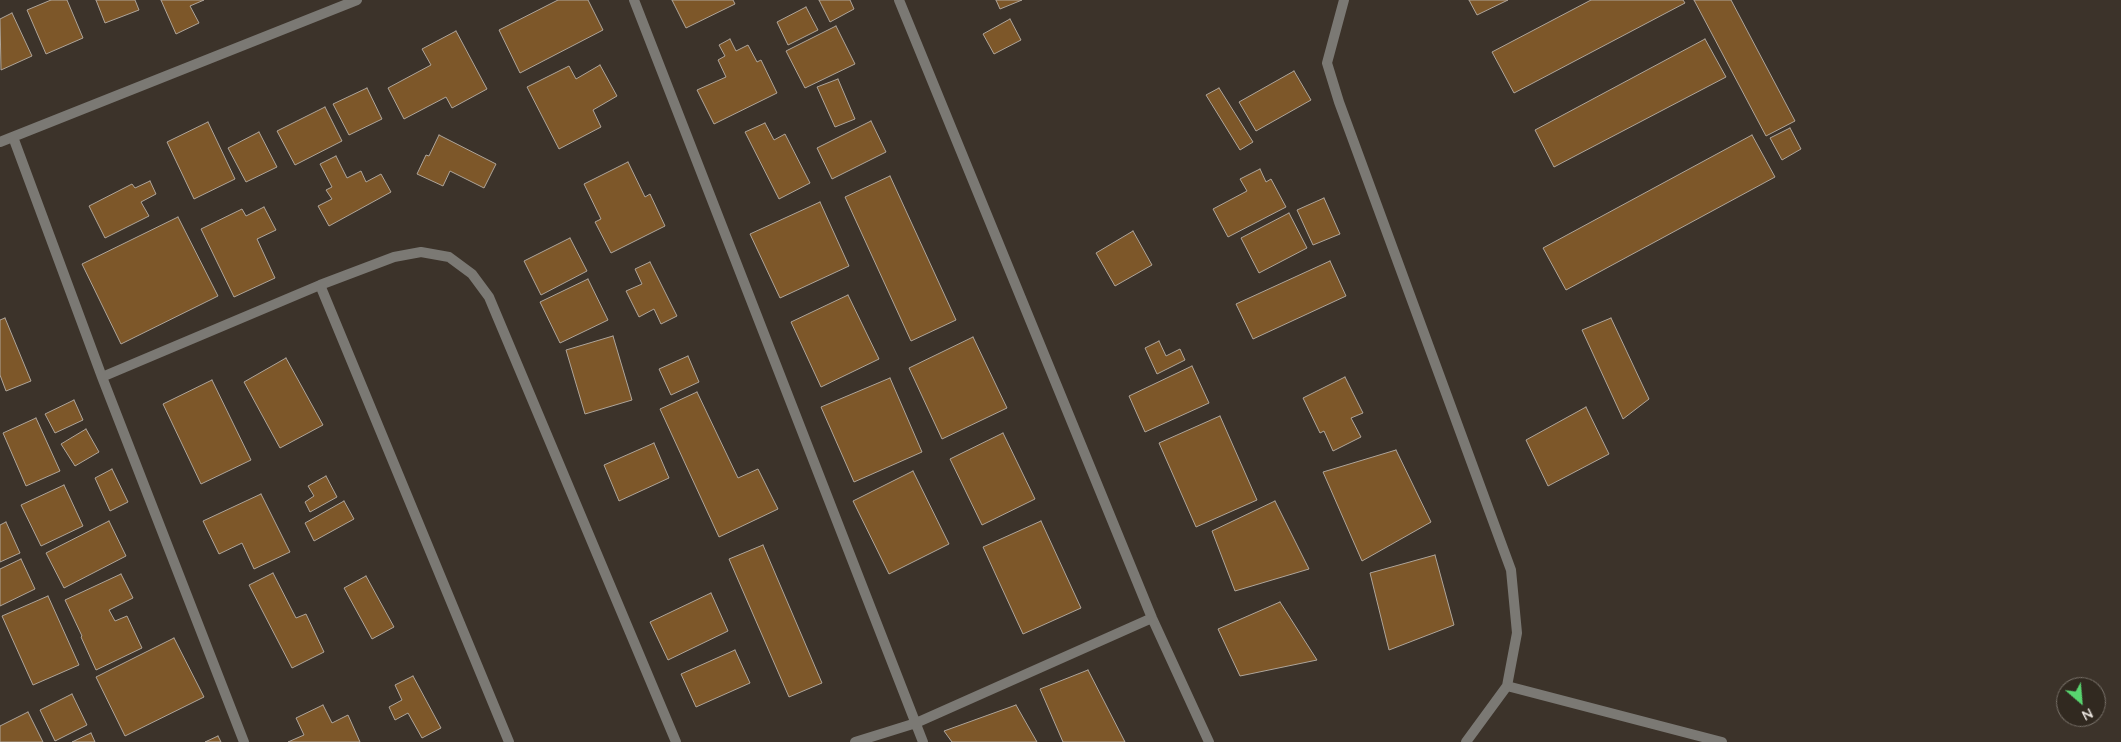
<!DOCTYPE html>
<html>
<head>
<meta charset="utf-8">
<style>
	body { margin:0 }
	#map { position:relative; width:2121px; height:742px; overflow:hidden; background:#3c332a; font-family:Quicksand,sans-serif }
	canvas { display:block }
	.north { position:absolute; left:2056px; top:677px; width:50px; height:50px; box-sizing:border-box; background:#312920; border:1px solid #79726a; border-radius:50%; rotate:153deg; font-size:14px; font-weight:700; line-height:20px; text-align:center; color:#e5dfd9 }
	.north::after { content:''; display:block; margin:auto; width:18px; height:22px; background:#58d56f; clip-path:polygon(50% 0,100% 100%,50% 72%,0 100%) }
</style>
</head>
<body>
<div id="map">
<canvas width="2121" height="742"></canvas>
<div class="north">N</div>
</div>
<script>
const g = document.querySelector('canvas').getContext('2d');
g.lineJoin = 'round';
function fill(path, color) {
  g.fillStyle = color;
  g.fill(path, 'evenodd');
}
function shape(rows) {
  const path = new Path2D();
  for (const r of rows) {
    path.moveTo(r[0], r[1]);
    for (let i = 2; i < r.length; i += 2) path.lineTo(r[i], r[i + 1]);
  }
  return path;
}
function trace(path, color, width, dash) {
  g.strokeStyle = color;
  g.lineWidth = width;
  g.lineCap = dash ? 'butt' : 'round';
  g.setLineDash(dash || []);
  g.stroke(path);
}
const building = shape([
	[51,0,67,0,83,38,46,54,27,10,51,0],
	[96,0,135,0,139,10,105,23,96,0],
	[161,0,204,0,190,6,199,23,176,34,161,0],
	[558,0,588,0,603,30,520,73,499,30,558,0],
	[672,0,733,0,735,4,686,28,672,0],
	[819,0,850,0,854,9,830,22,819,0],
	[996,0,1022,0,1000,9,996,0],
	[1469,0,1508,0,1477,15,1469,0],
	[1591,0,1683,0,1685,3,1514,93,1492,52,1591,0],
	[1694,0,1731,0,1795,121,1766,136,1694,0],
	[806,7,818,30,788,45,777,22,806,7],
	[12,13,32,56,1,70,0,19,12,13],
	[1010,19,1021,40,994,54,983,34,1010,19],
	[836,26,855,64,805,88,786,51,836,26],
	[456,31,487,89,452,108,446,97,404,119,388,88,431,65,422,49,456,31],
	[730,39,736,51,748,45,757,62,761,60,777,93,714,124,697,90,726,77,718,60,725,56,719,45,730,39],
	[1705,39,1726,77,1554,167,1535,130,1705,39],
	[600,65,617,96,593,110,601,127,559,149,527,87,569,66,576,79,600,65],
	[1294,71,1311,100,1256,131,1239,102,1294,71],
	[838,79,855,119,835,127,817,87,838,79],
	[367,88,382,119,349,135,333,104,367,88],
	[1219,88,1253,142,1240,150,1206,95,1219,88],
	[325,107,342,141,295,165,277,131,325,107],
	[871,121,886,152,832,179,817,148,871,121],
	[208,122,235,179,194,199,167,142,208,122],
	[765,123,774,140,785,134,810,183,779,199,745,132,765,123],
	[1790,128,1801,149,1782,160,1770,138,1790,128],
	[259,132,277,167,246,182,228,148,259,132],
	[439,135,496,164,484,188,450,171,443,186,417,174,426,155,429,156,439,135],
	[1752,135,1775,177,1566,290,1543,248,1752,135],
	[336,156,347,178,361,171,366,182,381,174,391,192,329,226,318,206,332,199,326,190,332,187,320,164,336,156],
	[628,162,645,197,650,194,665,226,611,253,595,222,601,219,584,184,628,162],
	[1260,169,1266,182,1271,179,1286,207,1228,237,1213,209,1247,191,1240,179,1260,169],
	[890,176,956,320,911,341,845,197,890,176],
	[150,181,156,194,141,202,149,216,105,238,89,206,132,184,135,188,150,181],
	[1324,198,1340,234,1313,245,1297,210,1324,198],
	[820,202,849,266,780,298,750,234,820,202],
	[264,207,276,230,257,239,275,278,234,297,201,229,242,209,246,216,264,207],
	[1289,213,1307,248,1259,273,1241,238,1289,213],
	[178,217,218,296,121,344,82,264,178,217],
	[1133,231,1152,265,1115,286,1096,253,1133,231],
	[570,238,587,271,541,295,524,261,570,238],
	[1330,261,1346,296,1253,339,1236,304,1330,261],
	[650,262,677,316,661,324,654,309,639,317,626,291,642,284,635,269,650,262],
	[588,279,608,320,560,343,540,302,588,279],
	[848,295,879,359,821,387,791,322,848,295],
	[5,318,31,381,6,391,0,375,0,320,5,318],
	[1611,318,1649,399,1623,419,1582,330,1611,318],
	[613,336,632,400,585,414,566,350,613,336],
	[973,337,1007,408,942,439,909,368,973,337],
	[1159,341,1166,356,1180,349,1185,360,1157,374,1145,348,1159,341],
	[688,356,699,382,671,395,659,369,688,356],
	[286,358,323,425,280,448,244,382,286,358],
	[1192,366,1209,403,1145,432,1129,396,1192,366],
	[1345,377,1363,413,1351,418,1361,437,1333,451,1324,431,1320,433,1303,398,1345,377],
	[890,378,922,452,854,482,821,407,890,378],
	[212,380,251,460,201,484,163,404,212,380],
	[697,392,738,478,758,469,778,509,719,537,660,409,697,392],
	[74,400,83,420,55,433,45,414,74,400],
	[1586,407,1609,454,1548,486,1526,440,1586,407],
	[1220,416,1257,500,1196,527,1159,443,1220,416],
	[36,418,60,471,26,486,3,433,36,418],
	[86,429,99,452,75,466,61,444,86,429],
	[1003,433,1035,499,982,525,950,459,1003,433],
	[654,443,669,478,619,501,604,465,654,443],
	[1396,450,1431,522,1362,561,1323,472,1396,450],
	[112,469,128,502,110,511,95,478,112,469],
	[913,471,949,544,889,574,853,501,913,471],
	[326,476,337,497,310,512,305,502,314,496,308,486,326,476],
	[64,485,83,526,41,546,21,505,64,485],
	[261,494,290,552,254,569,242,543,219,554,203,521,261,494],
	[344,501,354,519,314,541,305,523,344,501],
	[1275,501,1309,569,1235,591,1212,531,1275,501],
	[109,521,126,556,64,588,46,553,109,521],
	[1041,521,1081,608,1023,634,983,547,1041,521],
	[6,522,20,553,0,562,0,525,6,522],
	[763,545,822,683,789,697,729,559,763,545],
	[1435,555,1454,625,1389,650,1370,573,1435,555],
	[21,559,35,589,0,606,0,569,21,559],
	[273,573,296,618,306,614,324,652,292,668,249,585,273,573],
	[121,574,133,598,109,610,115,621,127,616,142,648,96,670,81,637,82,636,65,600,121,574],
	[366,576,394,627,372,639,344,588,366,576],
	[711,593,728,631,668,660,650,622,711,593],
	[48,596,79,665,33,685,2,616,48,596],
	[1280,602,1317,660,1240,676,1218,629,1280,602],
	[174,638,204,697,125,736,96,677,174,638],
	[735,650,750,683,696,707,681,674,735,650],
	[1088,670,1125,742,1063,742,1040,689,1088,670],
	[413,676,441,728,422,738,408,713,395,720,389,707,402,700,395,685,413,676],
	[72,694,87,725,55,741,40,710,72,694],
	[323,705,332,723,348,715,360,742,288,742,304,735,296,718,323,705],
	[1016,705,1037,742,952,742,944,731,1016,705],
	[28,712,43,742,0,742,0,726,28,712],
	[91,733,95,742,72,742,91,733],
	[218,736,221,742,205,742,218,736]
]);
fill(building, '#7d5729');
trace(building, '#afa59a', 1);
trace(shape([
	[634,0,923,742],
	[899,0,1152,618,1209,742],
	[1344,0,1327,63,1339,102,1511,570,1517,633,1507,686,1466,742],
	[13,137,102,377,244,742],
	[0,142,357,0],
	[320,285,509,742],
	[102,377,320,285,394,257,421,252,449,257,472,274,489,297,676,742],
	[1507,686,1722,742],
	[855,742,916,723,1152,618]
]), '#7b7974', 10);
</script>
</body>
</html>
